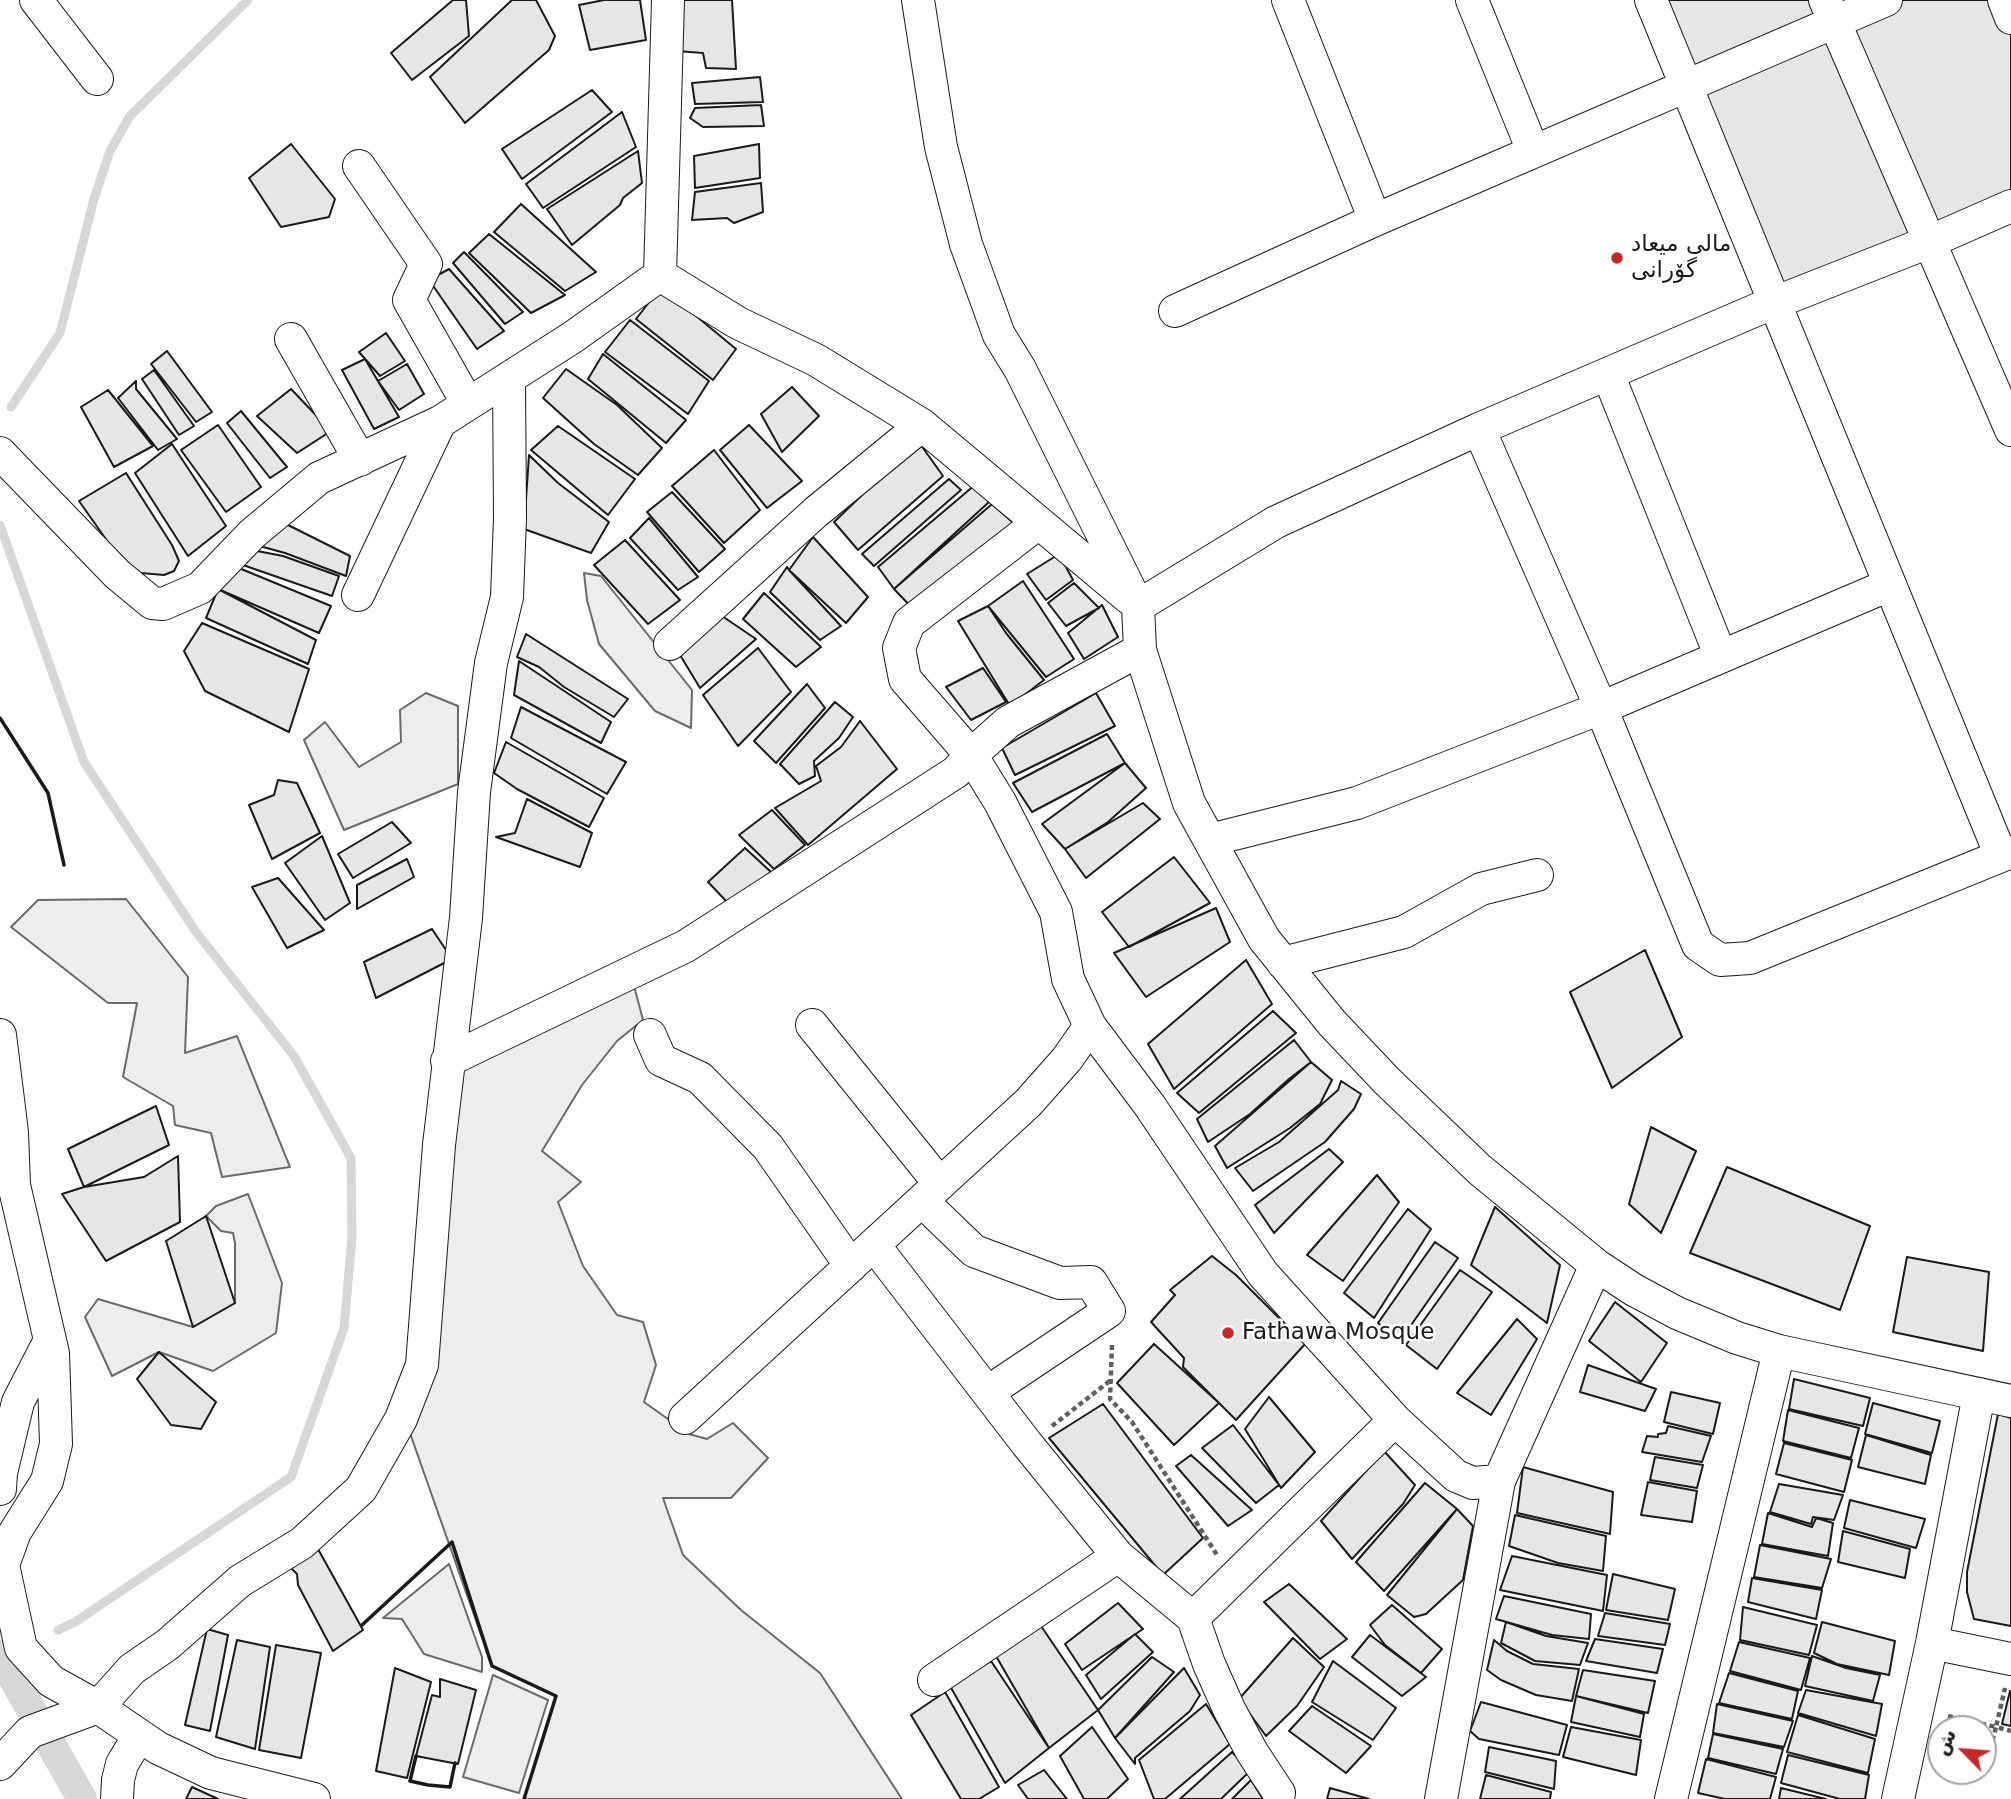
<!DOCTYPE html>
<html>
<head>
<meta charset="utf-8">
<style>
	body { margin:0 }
	#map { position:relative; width:2011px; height:1799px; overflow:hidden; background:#fff; font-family:"DejaVu Sans","Noto Sans Arabic",sans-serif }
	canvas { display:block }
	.north { position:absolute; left:1927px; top:1715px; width:70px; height:70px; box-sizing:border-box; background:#fff; border:2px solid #a3a3a3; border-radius:50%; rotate:295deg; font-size:19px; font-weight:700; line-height:28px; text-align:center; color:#1a1a1a }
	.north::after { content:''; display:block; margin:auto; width:24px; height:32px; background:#c62828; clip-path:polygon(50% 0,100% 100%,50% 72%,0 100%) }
</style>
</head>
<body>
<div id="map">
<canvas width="2011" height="1799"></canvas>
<div class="north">ش</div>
</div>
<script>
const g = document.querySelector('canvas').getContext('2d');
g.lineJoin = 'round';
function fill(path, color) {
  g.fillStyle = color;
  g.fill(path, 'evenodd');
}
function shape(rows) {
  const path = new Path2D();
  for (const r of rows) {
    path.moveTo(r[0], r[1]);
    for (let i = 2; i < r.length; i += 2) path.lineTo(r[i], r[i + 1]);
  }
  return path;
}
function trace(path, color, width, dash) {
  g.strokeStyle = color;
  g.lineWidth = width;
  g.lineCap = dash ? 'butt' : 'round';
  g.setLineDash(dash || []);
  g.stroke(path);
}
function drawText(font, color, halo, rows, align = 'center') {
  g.font = font + ' "DejaVu Sans","Noto Sans Arabic",sans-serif';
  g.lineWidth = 5;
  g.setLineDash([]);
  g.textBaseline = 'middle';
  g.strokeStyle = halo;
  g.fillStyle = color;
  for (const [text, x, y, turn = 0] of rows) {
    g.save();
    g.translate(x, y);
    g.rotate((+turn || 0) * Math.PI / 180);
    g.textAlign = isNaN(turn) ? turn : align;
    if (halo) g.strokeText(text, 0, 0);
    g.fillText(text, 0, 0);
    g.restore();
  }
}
const green = shape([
	[584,573,601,576,692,690,691,728,655,711,599,644,587,600,584,573],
	[426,693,458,706,458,784,344,830,304,740,325,722,359,767,401,742,400,710,426,693],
	[126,899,188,977,185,1053,237,1036,290,1167,222,1177,211,1133,175,1125,173,1106,123,1077,137,1003,108,1003,11,927,38,900,126,899],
	[633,982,643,1020,617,1041,582,1085,542,1151,581,1182,558,1202,583,1266,617,1315,643,1322,656,1365,644,1402,689,1434,707,1439,733,1423,768,1458,731,1498,663,1498,683,1555,741,1610,820,1673,902,1799,524,1799,556,1696,492,1666,411,1436,410,1395,446,1069,633,982],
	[248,1194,282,1283,276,1333,213,1371,159,1352,112,1376,85,1317,98,1299,193,1327,235,1303,235,1243,233,1233,221,1231,206,1216,216,1206,248,1194],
	[449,1564,482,1657,482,1672,424,1654,402,1619,383,1618,449,1564],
	[493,1675,548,1700,519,1793,463,1777,493,1675]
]);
fill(green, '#ededed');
trace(green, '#6a6a6a', 2);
trace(shape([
	[11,407,60,333,94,199,110,151,130,116,248,0],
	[0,525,84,762,196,932,294,1056,351,1158,352,1237,344,1328,291,1477,75,1622,58,1630]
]), '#d7d7d7', 9);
trace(shape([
	[0,1655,82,1799]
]), '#d7d7d7', 30);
const building = shape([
	[453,0,466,0,469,36,412,80,391,53,453,0],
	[512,0,536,0,555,36,549,50,465,123,430,77,512,0],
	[604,0,640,0,646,40,590,50,579,5,604,0],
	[676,0,732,0,736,69,706,68,703,53,677,51,676,0],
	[1651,0,1817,0,1827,27,1687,87,1651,0],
	[1886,0,2004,0,2011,18,2011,206,1929,242,1834,24,1886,0],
	[1834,24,1929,242,1768,289,1687,87,1834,24],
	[760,77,763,102,695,104,692,83,760,77],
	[592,90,612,112,522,179,502,149,592,90],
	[761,105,764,126,703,127,690,118,695,108,761,105],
	[622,112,636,147,543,208,526,184,622,112],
	[291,144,335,199,329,217,281,227,249,178,291,144],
	[759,144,760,178,695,188,694,156,759,144],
	[638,151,642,183,623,198,620,205,572,245,547,209,638,151],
	[761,183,763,212,734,223,727,218,692,220,695,192,761,183],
	[521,204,596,272,565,291,494,232,521,204],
	[489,234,565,295,531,313,469,253,489,234],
	[464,252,523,312,505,324,453,263,464,252],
	[449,269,504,331,477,349,429,280,449,269],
	[661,287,736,349,713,380,636,319,661,287],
	[630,320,709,381,688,414,605,352,630,320],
	[386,333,405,361,380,376,359,352,386,333],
	[167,351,212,412,196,422,151,364,167,351],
	[603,354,686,420,666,443,588,379,603,354],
	[365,359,399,417,374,429,342,370,365,359],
	[407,364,424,394,399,410,378,381,407,364],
	[566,369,617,405,662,448,638,475,594,444,543,398,566,369],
	[154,370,194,426,179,435,142,379,154,370],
	[136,381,136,389,177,439,158,450,118,398,136,381],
	[792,387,819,416,782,452,761,414,792,387],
	[291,389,331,431,297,453,257,416,291,389],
	[108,390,153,446,114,467,81,407,108,390],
	[241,411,287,467,270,478,227,423,241,411],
	[218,425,261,487,226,512,181,450,218,425],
	[749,425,802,481,767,508,720,450,749,425],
	[558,426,635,479,608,515,531,450,558,426],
	[918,441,943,476,858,550,834,522,918,441],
	[172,444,226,526,188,556,135,473,172,444],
	[714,450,760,510,724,543,672,486,714,450],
	[529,455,558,483,609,522,591,553,524,529,529,455],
	[126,473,172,545,179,561,174,571,164,575,129,572,79,501,126,473],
	[949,479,961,490,874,566,862,554,949,479],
	[976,484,989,502,894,589,878,567,976,484],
	[672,492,725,549,699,572,647,512,672,492],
	[992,504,1019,528,916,612,894,589,992,504],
	[649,518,698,577,678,590,630,538,649,518],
	[276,519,350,556,346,576,285,553,256,545,276,519],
	[813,537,868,597,846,623,789,570,813,537],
	[625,540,680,600,648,624,594,565,625,540],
	[252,550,283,556,339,576,332,596,240,564,252,550],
	[1059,554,1073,580,1046,600,1027,574,1059,554],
	[234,566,331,606,319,633,218,589,234,566],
	[787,567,789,570,841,626,820,640,770,592,787,567],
	[1023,581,1074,659,1046,677,988,606,1023,581],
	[1074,583,1099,608,1066,626,1048,603,1074,583],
	[218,589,316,640,308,664,206,618,218,589],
	[764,593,821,647,796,667,743,619,764,593],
	[1102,605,1118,637,1084,659,1068,633,1102,605],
	[988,606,1006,633,1044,680,1010,706,958,621,988,606],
	[722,616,756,639,700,688,677,650,722,616],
	[202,623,309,669,289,732,205,691,184,651,202,623],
	[526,634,628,699,614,717,564,687,539,667,517,657,526,634],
	[758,648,791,692,738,746,703,695,758,648],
	[519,661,611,722,601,743,514,695,519,661],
	[983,668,1006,702,971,720,946,687,983,668],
	[807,684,825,708,776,763,754,741,807,684],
	[1096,693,1115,726,1015,775,1002,748,1096,693],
	[835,702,853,717,839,738,814,761,815,776,799,784,780,764,835,702],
	[521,707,626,762,607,794,511,738,521,707],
	[860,721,897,769,808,845,775,808,821,781,816,766,841,747,860,721],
	[1107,734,1125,763,1032,812,1013,783,1107,734],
	[506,742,604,798,589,827,517,789,494,773,506,742],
	[1125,763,1146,788,1108,822,1065,849,1042,824,1125,763],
	[278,780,297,783,320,833,272,859,249,805,274,795,278,780],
	[527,799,592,833,580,867,496,837,515,833,527,799],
	[1143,803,1160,819,1086,878,1065,849,1143,803],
	[772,810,805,845,774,869,739,835,772,810],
	[392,822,411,843,353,878,338,854,392,822],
	[322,836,350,903,325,920,285,863,322,836],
	[745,848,771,872,729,904,708,882,745,848],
	[1174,857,1210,903,1129,947,1102,912,1174,857],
	[407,859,414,877,357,909,357,885,407,859],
	[278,878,324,930,287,948,252,887,278,878],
	[1216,908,1230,942,1146,997,1114,953,1216,908],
	[432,929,452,959,376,998,364,962,432,929],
	[1645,950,1682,1037,1612,1088,1570,992,1645,950],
	[1246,960,1272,1004,1174,1089,1148,1044,1246,960],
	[1273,1011,1296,1033,1199,1113,1177,1093,1273,1011],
	[1294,1040,1311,1062,1289,1079,1250,1114,1208,1142,1197,1119,1294,1040],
	[1311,1062,1332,1080,1320,1104,1290,1128,1227,1168,1215,1146,1311,1062],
	[1341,1081,1361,1094,1354,1109,1325,1142,1253,1191,1235,1168,1279,1142,1338,1090,1341,1081],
	[156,1106,169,1145,84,1187,68,1149,156,1106],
	[1651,1127,1696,1151,1661,1233,1629,1204,1651,1127],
	[1329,1149,1343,1162,1274,1233,1255,1205,1329,1149],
	[178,1156,180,1222,106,1261,62,1194,84,1187,144,1177,178,1156],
	[1727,1167,1870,1226,1840,1310,1690,1253,1727,1167],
	[1377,1175,1399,1202,1343,1281,1307,1255,1377,1175],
	[1495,1207,1560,1265,1547,1323,1471,1265,1495,1207],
	[1408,1209,1431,1229,1374,1318,1344,1293,1408,1209],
	[206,1216,235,1303,193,1327,166,1241,206,1216],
	[1435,1242,1458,1258,1400,1341,1378,1323,1435,1242],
	[1212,1256,1236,1275,1305,1344,1236,1420,1183,1367,1184,1358,1151,1322,1175,1295,1170,1290,1212,1256],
	[1907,1257,1989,1272,1983,1351,1893,1332,1907,1257],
	[1460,1270,1492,1292,1437,1369,1406,1345,1460,1270],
	[1615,1302,1667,1343,1641,1382,1589,1341,1615,1302],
	[1517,1319,1537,1339,1491,1415,1457,1393,1517,1319],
	[1154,1344,1219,1403,1174,1445,1117,1383,1154,1344],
	[159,1352,216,1402,201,1429,171,1425,137,1379,159,1352],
	[1588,1365,1656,1389,1645,1411,1580,1392,1588,1365],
	[1794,1379,1870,1398,1863,1426,1789,1409,1794,1379],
	[1671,1392,1720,1403,1713,1434,1664,1422,1671,1392],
	[1269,1397,1315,1452,1281,1488,1245,1429,1269,1397],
	[1873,1403,1940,1421,1932,1453,1865,1434,1873,1403],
	[1103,1404,1203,1538,1163,1575,1049,1438,1103,1404],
	[1788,1410,1859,1428,1851,1458,1783,1441,1788,1410],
	[1998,1414,2011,1418,2011,1626,1974,1619,1967,1592,1967,1572,1998,1414],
	[1233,1425,1279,1485,1256,1503,1202,1448,1233,1425],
	[1668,1426,1711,1436,1702,1462,1642,1452,1647,1436,1658,1437,1658,1434,1666,1433,1668,1426],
	[1866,1435,1931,1455,1925,1484,1858,1467,1866,1435],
	[1784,1443,1852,1460,1844,1492,1776,1474,1784,1443],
	[1384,1451,1415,1485,1403,1504,1352,1559,1321,1521,1384,1451],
	[1191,1455,1252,1510,1228,1526,1176,1466,1191,1455],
	[1655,1457,1703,1465,1697,1488,1650,1480,1655,1457],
	[1523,1467,1613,1492,1610,1534,1517,1513,1523,1467],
	[1648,1482,1697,1491,1692,1522,1641,1515,1648,1482],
	[1425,1483,1457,1509,1384,1591,1356,1562,1425,1483],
	[1779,1484,1843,1495,1834,1520,1813,1517,1811,1524,1770,1512,1779,1484],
	[1850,1500,1925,1519,1916,1548,1844,1528,1850,1500],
	[1457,1509,1473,1526,1463,1580,1426,1614,1414,1617,1387,1595,1457,1509],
	[1768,1513,1812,1527,1816,1518,1833,1523,1828,1556,1762,1544,1768,1513],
	[1515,1515,1606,1536,1603,1571,1558,1563,1509,1546,1515,1515],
	[1843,1531,1910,1549,1905,1578,1838,1562,1843,1531],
	[313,1540,363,1630,333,1651,298,1585,297,1574,286,1563,313,1540],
	[1760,1545,1831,1559,1822,1588,1754,1577,1760,1545],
	[1512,1556,1607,1575,1603,1611,1500,1590,1512,1556],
	[1613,1574,1675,1589,1668,1620,1606,1610,1613,1574],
	[1752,1578,1822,1590,1816,1619,1748,1602,1752,1578],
	[1289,1584,1347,1639,1320,1659,1264,1602,1289,1584],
	[1504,1596,1591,1614,1589,1639,1552,1635,1496,1619,1504,1596],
	[1118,1603,1143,1629,1082,1670,1065,1644,1118,1603],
	[1392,1605,1442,1649,1421,1673,1385,1645,1370,1625,1392,1605],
	[1743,1607,1817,1625,1809,1655,1740,1640,1743,1607],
	[1605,1613,1670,1624,1665,1645,1598,1636,1605,1613],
	[1506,1622,1546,1636,1588,1643,1580,1665,1535,1661,1501,1643,1506,1622],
	[1822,1622,1895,1641,1889,1675,1837,1664,1814,1653,1822,1622],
	[1039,1623,1098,1710,1049,1748,996,1656,1039,1623],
	[207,1629,228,1635,210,1731,185,1725,207,1629],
	[1135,1634,1153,1652,1101,1699,1086,1675,1135,1634],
	[1370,1635,1426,1677,1402,1696,1352,1657,1370,1635],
	[1293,1638,1324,1667,1297,1706,1266,1736,1239,1699,1293,1638],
	[1595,1639,1663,1649,1657,1673,1586,1661,1595,1639],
	[237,1640,270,1647,255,1749,216,1737,237,1640],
	[1494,1640,1507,1651,1533,1664,1579,1669,1572,1701,1536,1695,1501,1680,1487,1670,1494,1640],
	[1739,1642,1810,1658,1801,1690,1730,1671,1739,1642],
	[276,1645,321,1653,301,1758,259,1750,276,1645],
	[1812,1656,1846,1668,1880,1675,1873,1701,1805,1686,1812,1656],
	[1152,1657,1174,1672,1115,1738,1098,1710,1152,1657],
	[991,1661,1049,1748,1005,1783,950,1686,991,1661],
	[1333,1661,1396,1708,1373,1740,1312,1702,1333,1661],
	[395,1668,431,1682,407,1778,376,1771,395,1668],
	[1184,1668,1200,1695,1190,1711,1135,1758,1135,1764,1115,1738,1184,1668],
	[1583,1670,1655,1681,1648,1713,1576,1696,1583,1670],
	[1729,1673,1798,1691,1792,1719,1719,1703,1729,1673],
	[440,1679,476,1690,458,1764,416,1756,432,1695,440,1697,440,1679],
	[1806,1690,1882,1704,1876,1736,1798,1713,1806,1690],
	[2010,1691,2011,1692,2011,1726,2002,1724,2010,1691],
	[945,1692,999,1787,979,1799,961,1799,911,1715,945,1692],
	[1576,1696,1644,1714,1640,1737,1571,1722,1576,1696],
	[1481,1702,1567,1725,1559,1755,1479,1739,1470,1731,1481,1702],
	[1206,1704,1230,1744,1165,1799,1154,1799,1139,1760,1206,1704],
	[1717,1704,1793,1721,1784,1747,1713,1733,1717,1704],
	[1312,1706,1371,1746,1346,1773,1289,1731,1312,1706],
	[1798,1715,1875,1739,1868,1773,1787,1752,1798,1715],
	[1092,1727,1128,1779,1107,1799,1084,1799,1060,1756,1092,1727],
	[1571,1727,1641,1740,1636,1775,1563,1757,1571,1727],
	[1713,1734,1783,1749,1776,1774,1708,1758,1713,1734],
	[1489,1747,1556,1761,1554,1789,1485,1772,1489,1747],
	[1232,1752,1250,1771,1221,1799,1180,1799,1232,1752],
	[1788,1755,1869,1775,1865,1799,1840,1799,1781,1783,1788,1755],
	[1706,1759,1776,1777,1770,1799,1725,1799,1698,1793,1706,1759],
	[1044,1770,1067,1799,1028,1799,1018,1785,1044,1770],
	[1486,1775,1551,1792,1550,1799,1480,1799,1486,1775],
	[1251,1780,1263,1799,1232,1799,1251,1780],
	[192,1787,218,1799,186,1799,192,1787],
	[1330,1788,1369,1799,1327,1799,1330,1788],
	[1781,1788,1826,1799,1779,1799,1781,1788]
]);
fill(building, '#e6e6e6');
trace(building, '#1a1a1a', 2);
const minor = shape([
	[36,0,97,79],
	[918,0,941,147,966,244,999,335,1020,369,1138,606,1140,650,1189,803,1264,939,1332,1023,1387,1081,1480,1170,1596,1265,1634,1290,1677,1313,1737,1338,1779,1351,2011,1401],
	[1288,0,1375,220],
	[1472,0,1533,151],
	[1651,0,2001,856],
	[1825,0,2011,430],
	[2004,0,2011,18],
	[359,166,426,264,409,300,468,404],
	[660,275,668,0],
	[1175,311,1375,220,1886,0],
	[291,339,360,460],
	[1608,374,1721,657],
	[1479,429,1601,708,1698,945,1720,960,1750,958,2011,852],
	[0,453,117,574,152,603,163,604,200,588,252,534,319,478,440,422,573,337,660,275,738,323,816,360,922,425,1129,598],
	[358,595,440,422],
	[1138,606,1276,522,1479,429,1756,310,1929,242,2011,206],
	[670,644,816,512,922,425],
	[1140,650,1008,722,971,755,1000,802,1056,912,1068,979,1090,1026,1150,1106,1263,1274,1395,1420,1456,1476,1473,1483,1499,1481],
	[1210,840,1357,803,1601,708,1889,585],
	[1283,963,1404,932,1481,889,1537,875],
	[812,1025,940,1184],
	[0,1035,12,1132,14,1185,53,1353,56,1444,47,1481,15,1532,3,1565,21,1648,51,1681,98,1707,158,1748,211,1773,314,1799],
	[650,1035,661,1060,700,1078,768,1147,851,1266],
	[447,1061,686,946,956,772,971,755,905,679,899,648,909,623,1038,523],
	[922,1201,974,1251,1060,1283,1091,1282,1109,1311,988,1392],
	[874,1245,1027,1444,1118,1556,1193,1618,1209,1664,1229,1709,1252,1752,1279,1793],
	[685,1418,1028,1103,1067,1059,1090,1026],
	[0,1489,1,1473,18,1402,50,1340],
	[1193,1618,1395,1420],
	[1932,1643,2011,1659],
	[934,1680,1118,1556],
	[0,1764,30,1732,98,1707,132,1669,167,1645,240,1581,302,1543,361,1489,401,1419,422,1365,439,1145,466,918,474,792,491,663,507,597,510,518,509,378],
	[117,1799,118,1780,122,1764,131,1749,142,1737],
	[1441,1799,1499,1481,1596,1265],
	[1671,1799,1779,1351],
	[1898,1799,1932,1643,1979,1394]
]);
trace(minor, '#1a1a1a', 34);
trace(shape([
	[1112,1345,1110,1399,1132,1422,1217,1555],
	[1052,1426,1111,1380],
	[1948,1716,1996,1727,2005,1688],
	[1983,1737,1993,1739,1996,1727,2011,1731]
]), '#5f5f5f', 4.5, [5, 3.5]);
trace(minor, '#fff', 32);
trace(shape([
	[0,718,48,793,64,865],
	[362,1625,452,1542,492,1666,556,1696,524,1799],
	[416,1756,410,1781,428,1785,450,1787,455,1763]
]), '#1a1a1a', 3.5);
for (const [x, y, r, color] of [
	[1617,258,7,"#c62828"],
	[1228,1333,7,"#c62828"]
]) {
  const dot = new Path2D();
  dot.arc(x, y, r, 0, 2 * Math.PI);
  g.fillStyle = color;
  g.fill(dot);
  trace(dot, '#fff', 2.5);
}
drawText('23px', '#1a1a1a', '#fff', [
	["مالی میعاد",1631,245],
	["گۆرانی",1631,271],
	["Fathawa Mosque",1242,1333]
], 'left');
</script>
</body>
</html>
